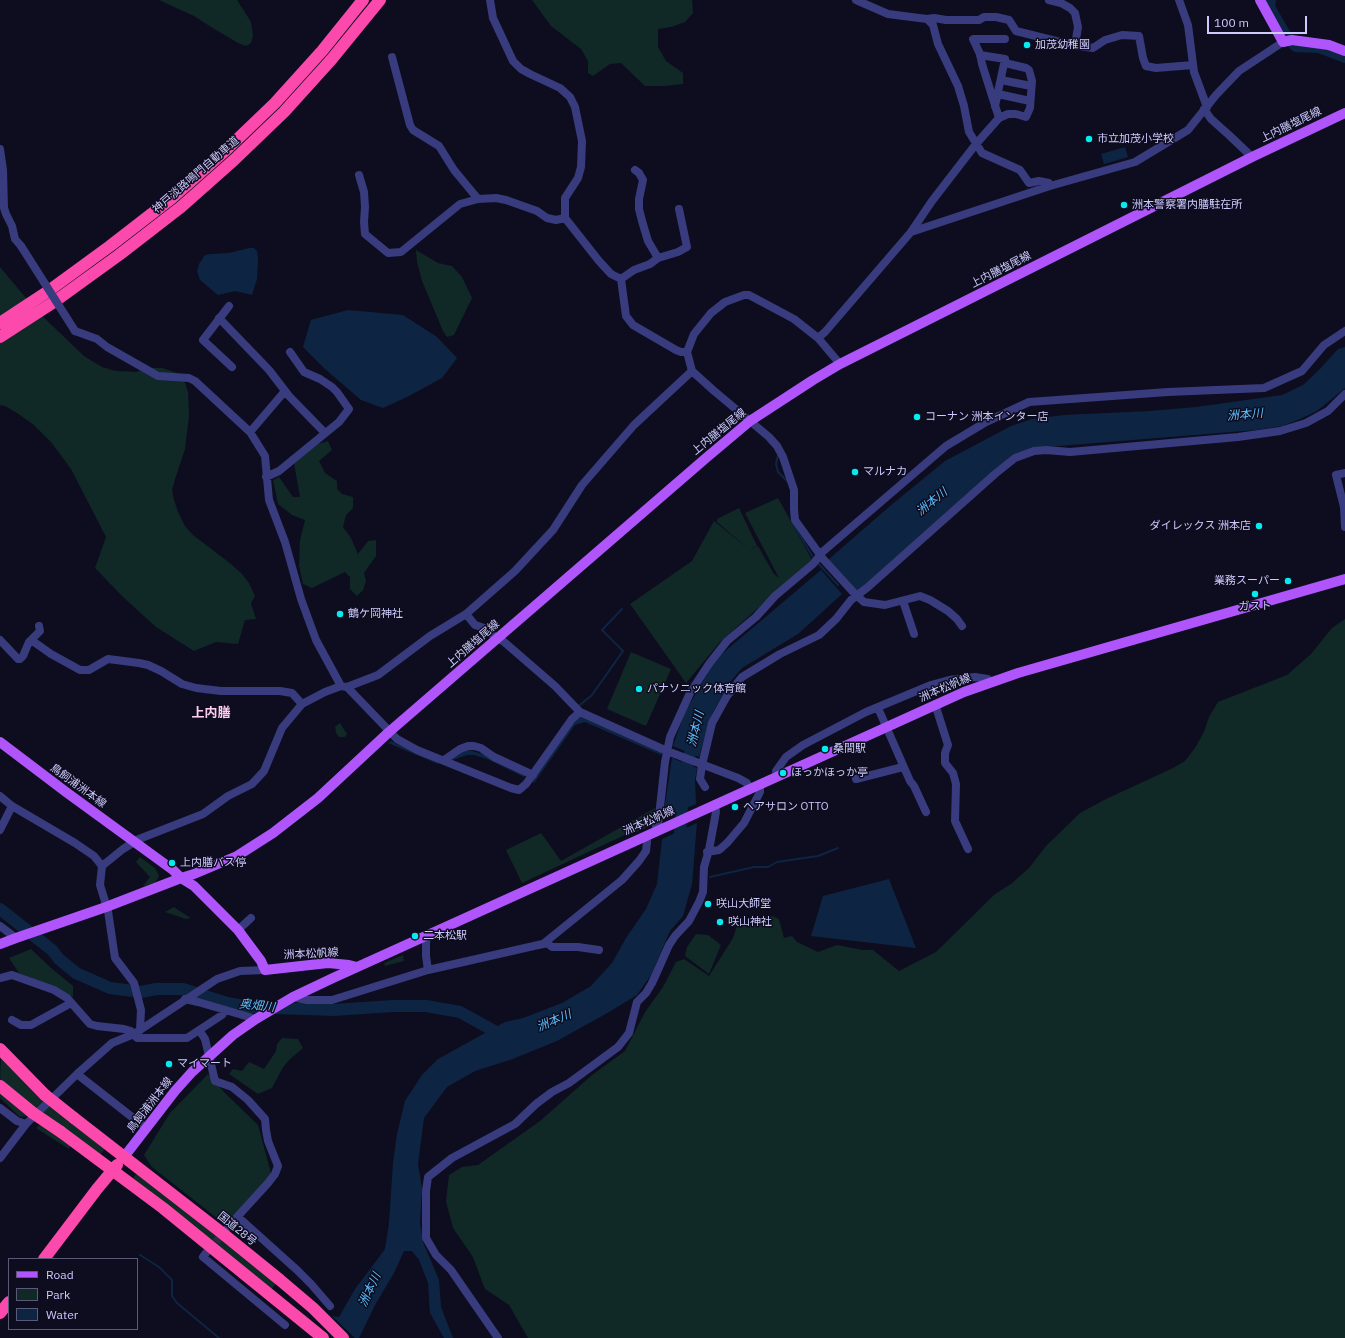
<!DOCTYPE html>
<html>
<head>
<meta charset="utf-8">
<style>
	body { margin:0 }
	#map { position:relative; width:1345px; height:1338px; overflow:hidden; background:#0e0d1f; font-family:"IBM Plex Sans",sans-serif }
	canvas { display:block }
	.legend { position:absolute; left:8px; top:1258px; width:130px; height:72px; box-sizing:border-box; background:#0e0d1f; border:1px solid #5a5978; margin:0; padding:5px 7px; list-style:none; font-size:12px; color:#cdcbfe }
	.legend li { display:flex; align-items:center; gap:8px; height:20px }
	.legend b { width:20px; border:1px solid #5a5978 }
	.scale { position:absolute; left:1207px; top:16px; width:100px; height:18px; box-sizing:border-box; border:2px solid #cdcbfe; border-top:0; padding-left:5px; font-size:12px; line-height:14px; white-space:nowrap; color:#cdcbfe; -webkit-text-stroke:3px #0e0d1f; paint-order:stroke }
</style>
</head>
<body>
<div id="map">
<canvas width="1345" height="1338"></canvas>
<ul class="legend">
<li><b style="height:5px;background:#b055fb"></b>Road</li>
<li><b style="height:11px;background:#102826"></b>Park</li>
<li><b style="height:11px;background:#0d2542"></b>Water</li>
</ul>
<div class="scale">100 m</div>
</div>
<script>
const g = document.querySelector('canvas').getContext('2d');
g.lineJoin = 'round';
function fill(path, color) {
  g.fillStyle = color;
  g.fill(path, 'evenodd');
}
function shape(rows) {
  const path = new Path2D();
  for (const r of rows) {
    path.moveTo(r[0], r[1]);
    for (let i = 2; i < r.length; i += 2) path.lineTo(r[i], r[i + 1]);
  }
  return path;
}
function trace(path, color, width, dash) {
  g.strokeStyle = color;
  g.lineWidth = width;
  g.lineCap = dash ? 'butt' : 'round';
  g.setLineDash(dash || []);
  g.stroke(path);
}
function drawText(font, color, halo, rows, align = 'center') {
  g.font = font + ' "IBM Plex Sans","Noto Sans JP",sans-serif';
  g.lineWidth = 3;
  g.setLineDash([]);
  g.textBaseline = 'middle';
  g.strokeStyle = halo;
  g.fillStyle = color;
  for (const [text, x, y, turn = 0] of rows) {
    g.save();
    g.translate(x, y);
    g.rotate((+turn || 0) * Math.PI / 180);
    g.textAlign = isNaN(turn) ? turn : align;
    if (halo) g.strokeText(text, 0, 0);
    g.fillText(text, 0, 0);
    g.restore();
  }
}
fill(shape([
	[159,0,237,0,251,22,253,36,251,43,246,46,238,43,211,27,194,16],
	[532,0,692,0,693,13,685,22,671,27,658,29,658,47,666,61,683,73,683,84,665,86,645,86,621,63,610,64,593,76,588,73,588,61,581,49,551,26],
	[416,250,438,263,452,266,462,277,472,298,454,335,447,337,443,331,422,281,417,262],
	[0,267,36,310,84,356,102,367,116,371,136,372,149,368,162,368,180,374,185,383,188,392,189,416,185,449,176,476,172,490,174,500,178,512,185,526,193,535,231,564,242,574,249,583,253,592,255,596,251,603,256,619,245,620,238,644,216,642,194,651,156,627,123,597,95,568,106,537,71,469,51,442,34,425,17,413,5,406,0,405],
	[328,441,332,450,319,461,325,473,337,481,337,489,342,494,353,497,353,508,346,515,343,527,351,538,358,554,368,541,376,540,376,556,364,573,366,581,363,590,357,596,350,589,350,577,345,572,312,588,303,584,299,566,300,540,305,520,292,515,278,504,273,480,279,477,293,497,300,497,294,463,318,444],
	[778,498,812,560,720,642,686,683,630,604,692,561,714,521,747,548,717,522,717,519,739,508,757,546,748,550,758,546,774,574,779,578,745,513],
	[1345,619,1345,1338,528,1338,509,1305,485,1289,473,1257,453,1228,446,1201,449,1175,462,1167,478,1165,540,1121,592,1075,625,1051,645,1012,663,987,676,962,684,959,709,976,733,938,738,923,772,916,779,919,784,938,792,936,797,942,818,952,837,945,863,950,873,950,899,971,936,952,995,894,1011,884,1029,868,1046,846,1080,813,1106,799,1173,768,1185,761,1195,748,1204,732,1209,717,1218,702,1287,675,1311,654,1332,628],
	[631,652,671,669,646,726,607,709],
	[340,723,347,734,345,737,339,737,336,733,335,727],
	[655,808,654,824,634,833,629,833,522,883,506,850,541,833,561,861],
	[140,857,155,868,159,876,155,883,143,886,150,877,136,862],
	[174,907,178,910,191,918,186,919,165,912],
	[696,934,708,935,721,945,709,974,685,956,687,947],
	[31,949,51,968,73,986,73,997,60,990,19,973,9,958],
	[403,955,404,961,385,966,384,963],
	[282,1038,298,1039,303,1048,289,1060,282,1069,272,1088,258,1094,229,1074,233,1069,242,1071,249,1062,264,1069,276,1051,277,1044],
	[1,1055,105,1149,99,1156,0,1081],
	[208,1074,224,1092,258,1125,271,1173,256,1194,227,1226,152,1167,144,1155,170,1113],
	[0,1094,28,1116,20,1117,0,1098],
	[41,1124,71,1146,69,1149,36,1128],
	[138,1172,278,1281,270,1291,133,1178]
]), '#102826');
fill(shape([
	[1125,147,1128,157,1104,164,1101,154],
	[249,248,254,248,257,251,258,258,257,279,252,295,235,291,218,295,200,280,197,271,199,264,205,255,211,254,229,253],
	[348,310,403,315,437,337,457,358,442,378,409,396,383,408,361,400,325,369,303,347,311,320],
	[1345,347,1345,388,1317,411,1300,419,1282,426,1256,430,1046,447,1027,451,857,592,828,560,890,506,945,461,1011,426,1032,419,1064,415,1150,411,1196,407,1282,395,1303,385,1320,369,1338,349],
	[821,570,842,594,798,634,742,668,731,681,713,712,708,725,699,757,673,746,685,712,711,668,723,653],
	[579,717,585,717,663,751,661,755,585,722,575,725,534,783,531,780,573,721],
	[391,741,410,750,439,762,438,764,388,743],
	[469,750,486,755,525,775,524,777,487,759,474,755,467,755,453,760,451,758,464,751],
	[672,758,697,768,695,780,696,804,663,818],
	[697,823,692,884,683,916,670,931,651,975,637,995,609,1012,557,1041,510,1060,475,1071,447,1087,424,1118,418,1164,422,1188,420,1223,423,1242,439,1280,441,1307,453,1338,444,1338,430,1313,428,1283,419,1260,412,1251,404,1251,394,1273,375,1305,359,1338,355,1338,332,1316,339,1317,355,1289,371,1268,385,1249,389,1223,393,1163,397,1134,405,1101,422,1075,438,1059,505,1022,523,1018,562,1003,591,986,612,963,626,938,646,909,657,884,662,839],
	[889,879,916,948,811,936,823,896]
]), '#0d2542');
trace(shape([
	[778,455,776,464,778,472,788,482],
	[791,512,792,522,814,559],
	[817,562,838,585],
	[580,705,592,695,623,651,602,630,622,609],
	[710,877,754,867,768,867,777,862,818,856,838,848],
	[140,1255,159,1267,172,1280,172,1296,177,1303,219,1338]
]), '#0d2542', 2);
trace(shape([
	[1270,0,1269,7,1285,35,1296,46,1319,47,1345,57],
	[679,847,684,778,694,737],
	[0,909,52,950,59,959,76,973,110,988,141,992,156,989,183,989,227,1003,249,1007,333,1010,393,1006,426,1006,460,1012,505,1037]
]), '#0d2542', 12);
trace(shape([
	[208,1251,225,1231]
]), '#2b2a40', 8, [8, 4]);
trace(shape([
	[490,0,493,18,513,61,521,69,530,74,560,88,570,97,575,107,582,141,581,167,578,178,565,198,565,218,599,261,611,274,621,279,626,316,633,325,676,350,681,352,687,352],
	[856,0,888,14,927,19,933,25,938,44,958,86,964,106,969,132,982,153,1020,170,1029,183,1039,181,1049,183,1050,186],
	[1049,0,1061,3,1070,8,1075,13,1078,27,1075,45],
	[1179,0,1188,25,1194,72,1207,107],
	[927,19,934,18,946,20,979,20,984,17,996,17,1009,20,1016,31,1072,45,1093,48,1105,40,1122,35,1139,36,1143,58,1146,66,1156,68,1193,65],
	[980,55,1005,59,995,106],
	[392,57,410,125,413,130,439,146,454,170,478,199],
	[1001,80,1031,86],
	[998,94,1030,101],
	[1204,109,1211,119,1230,136,1252,157],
	[999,118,982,64,980,54,973,39,1005,39],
	[0,149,3,170,4,208,6,214,12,226,15,239,21,246],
	[635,170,639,173,643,180,639,199,639,209,642,221,648,241,658,258],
	[359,175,364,192,365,207,364,222,365,234,388,253,401,252,460,204,478,199,496,198,506,200,537,211,547,218,556,220,565,218],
	[911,232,1050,186,1135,162,1188,130,1216,95,1239,71,1283,42],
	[621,279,634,270,650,264,658,258,678,252,687,247,679,209],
	[229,306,203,340,232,367],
	[219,318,269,370,289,396,325,433],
	[75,331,97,339,107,347,158,376,189,378,195,381,250,432,265,456,269,500,285,542,301,599,316,640,341,686],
	[818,338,825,332,911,232,932,201,976,144,999,118,1008,114,1016,114,1026,117,1030,108,1032,81,1029,70,1026,68,1005,63],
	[840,364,818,338,794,319,749,295,744,295,725,302,711,313,694,334,687,352,692,371,713,390,769,437,777,446,783,457,794,490,794,509,795,520,823,559,855,594,864,602,885,605,920,596,930,600,948,611,957,619,962,626],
	[250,432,285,391],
	[1345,473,1336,475,1344,507,1345,527],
	[266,477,279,471,339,422,349,409,337,392,332,387,320,379,304,372,290,352],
	[903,601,914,634],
	[466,614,475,625,484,628,498,639,503,641,555,686,580,712,667,751,738,778,747,783,750,789],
	[0,640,18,659,20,659,23,656,29,642,34,642,51,654,80,670,89,670,108,659,139,663,148,665,161,671,182,684,196,688,221,691,280,691,292,693,302,704],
	[29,642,40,631,39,626],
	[347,687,378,675,430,636,466,614,515,571,553,530,582,485,634,425,692,371],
	[935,704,948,745,945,753,945,763,953,773,956,784,955,821,968,849],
	[878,708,910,781,914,786,926,812],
	[444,760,460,749,468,746,474,746,481,748,494,757,533,775],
	[778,776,776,771,786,757,803,745,866,712,931,685,949,680,975,677,988,679,989,683],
	[856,779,903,767],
	[705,787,700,779,702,765,712,723,727,696,742,677,780,654,819,635,836,619,851,600,868,587,995,474,1015,458,1034,451,1046,450,1070,452,1238,437,1280,431,1306,423,1328,411,1345,394],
	[0,796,12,806,75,843,94,856,102,866],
	[656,826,658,825,665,762,670,737,690,693,709,664,727,641,756,617,775,596,813,564,818,558,820,554,946,446,986,422,1029,402,1168,392,1264,388,1302,371,1324,345,1345,331],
	[0,830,12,806],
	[707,852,719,850,727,843,744,823,760,792,760,784],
	[0,926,16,938],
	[238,930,251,918],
	[428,936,426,942,426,956,428,970],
	[543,944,622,880,639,861,646,851,647,842,646,836],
	[0,978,12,975,54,990,67,998,90,1024,97,1026,124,1029,131,1031,137,1038,187,1038,222,1015,225,1010],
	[293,997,307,1000,332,1000,428,970,547,943,552,947,578,947,599,950],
	[185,999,198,1002,256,1019],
	[12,1020,21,1025,31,1025,71,1003],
	[140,1030,141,1010,134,983,115,958,108,911,100,885,102,866,123,849,139,839,203,814,228,796,252,784,264,771,282,728,302,704,325,692,341,686,347,687,397,739,417,750,511,788,519,790,526,784,572,719,580,712],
	[199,1030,205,1039,215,1081,232,1087,248,1100,265,1119,266,1130,268,1141,278,1166,275,1174,268,1183,228,1227],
	[77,1074,146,1128],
	[0,1108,17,1121,26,1124],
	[0,1158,26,1124,77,1074,112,1043,134,1034,217,979,240,971,265,970],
	[238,1217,297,1270,311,1284,330,1306],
	[206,1253,203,1257,285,1325],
	[498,1338,451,1270,436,1255,426,1238,426,1191,428,1177,452,1158,515,1124,536,1104,552,1092,569,1083,618,1047,629,1033,637,1002,646,993,652,983,669,945,675,936,689,921,699,902,703,892,704,867,709,850,716,812,715,804]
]), '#383b7d', 8);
trace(shape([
	[1260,0,1283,42,1292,40,1329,45,1345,51],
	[0,742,66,792,173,870,181,878,194,886,238,930,261,961,265,970,328,963,349,965,357,967],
	[0,944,16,938,106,907,181,878,194,874,237,856,273,833,318,798,389,732,706,458,750,421,813,380,840,364,1252,157,1345,113],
	[124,1157,175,1091,192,1072,233,1035,256,1019,293,997,333,978,964,692,1018,673,1345,579]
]), '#b055fb', 10);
trace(shape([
	[0,323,47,292,110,246,172,198,226,150,275,103,322,51,363,0],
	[0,337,54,302,119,255,181,207,234,160,284,112,331,60,380,0],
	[0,1049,45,1095],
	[0,1086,33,1113],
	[74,1118,222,1233,280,1280,313,1308,343,1338],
	[61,1132,163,1208,323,1338],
	[44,1259,97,1189,117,1165],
	[0,1313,9,1302]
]), '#fb49ac', 12);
trace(shape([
	[21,246,75,331]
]), '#383b7d', 8);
trace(shape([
	[45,1095,74,1118],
	[33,1113,61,1132]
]), '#fb49ac', 12);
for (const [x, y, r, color] of [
	[1027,45,4,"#05ebf0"],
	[1089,139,4,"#05ebf0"],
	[1124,205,4,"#05ebf0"],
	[917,417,4,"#05ebf0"],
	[855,472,4,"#05ebf0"],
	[1259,526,4,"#05ebf0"],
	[1288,581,4,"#05ebf0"],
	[1255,594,4,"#05ebf0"],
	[340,614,4,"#05ebf0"],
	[639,689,4,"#05ebf0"],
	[825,749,4,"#05ebf0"],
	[783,773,4,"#05ebf0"],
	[735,807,4,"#05ebf0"],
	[172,863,4,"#05ebf0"],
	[708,904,4,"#05ebf0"],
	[720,922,4,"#05ebf0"],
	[415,936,4,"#05ebf0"],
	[169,1064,4,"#05ebf0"]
]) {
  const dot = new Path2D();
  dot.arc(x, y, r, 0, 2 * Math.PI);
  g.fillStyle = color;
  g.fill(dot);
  trace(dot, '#0e0d1f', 1.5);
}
drawText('11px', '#cdcbfe', '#0e0d1f', [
	["加茂幼稚園",1035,45],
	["市立加茂小学校",1097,139],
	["洲本警察署内膳駐在所",1132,205],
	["コーナン 洲本インター店",925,417],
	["マルナカ",863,472],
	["ダイレックス 洲本店",1251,526,"right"],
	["業務スーパー",1280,581,"right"],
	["ガスト",1255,607,"center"],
	["鶴ケ岡神社",348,614],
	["パナソニック体育館",647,689],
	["桑間駅",833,749],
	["ほっかほっか亭",791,773],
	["ヘアサロン OTTO",743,807],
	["上内膳バス停",180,863],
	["咲山大師堂",716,904],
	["咲山神社",728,922],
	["二本松駅",423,936],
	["マイマート",177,1064]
], 'left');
drawText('11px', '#cdcbfe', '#0e0d1f', [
	["上内膳塩尾線",1291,125,-26],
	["神戸淡路鳴門自動車道",196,175,-41],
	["上内膳塩尾線",1001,270,-27],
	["上内膳塩尾線",719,432,-39],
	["上内膳塩尾線",473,644,-41],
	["洲本松帆線",945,688,-23],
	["鳥飼浦洲本線",78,786,36],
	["洲本松帆線",649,821,-24],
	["洲本松帆線",311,954,-3],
	["鳥飼浦洲本線",150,1105,-52],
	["国道28号",237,1229,39]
]);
drawText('italic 12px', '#5cbefc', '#0e0d1f', [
	["洲本川",1245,415,-5],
	["洲本川",932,502,-39],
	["洲本川",696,729,-76],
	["奥畑川",257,1006,6],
	["洲本川",554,1021,-23],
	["洲本川",370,1290,-65]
]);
drawText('bold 13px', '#fecdf0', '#0e0d1f', [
	["上内膳",211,713]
]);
</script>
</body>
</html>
